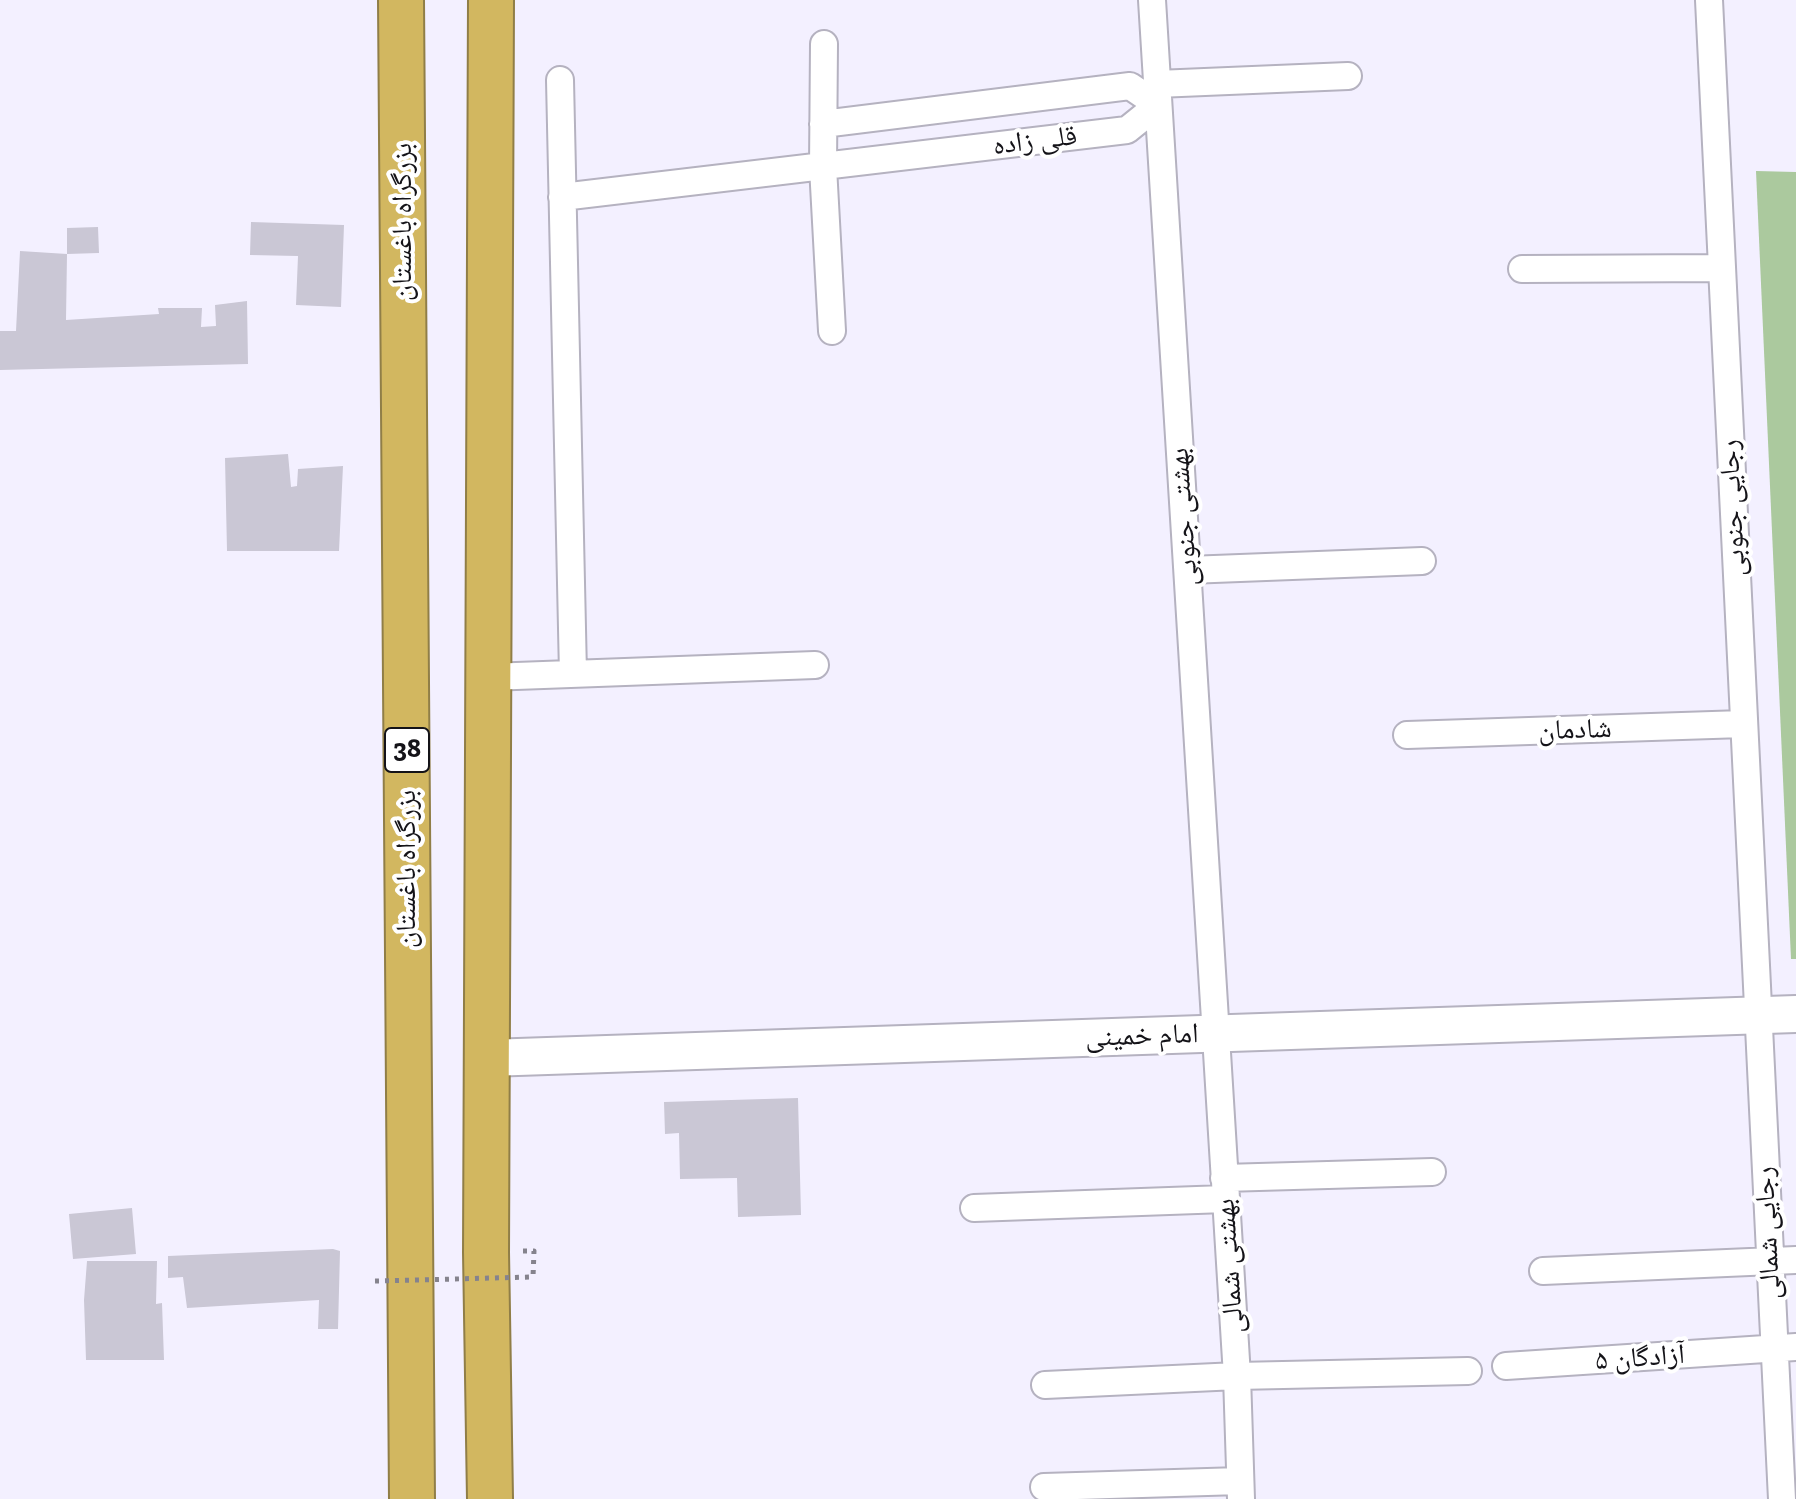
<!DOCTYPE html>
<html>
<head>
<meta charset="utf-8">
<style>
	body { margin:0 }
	canvas { display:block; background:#f3f0ff }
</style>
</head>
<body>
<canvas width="1796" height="1499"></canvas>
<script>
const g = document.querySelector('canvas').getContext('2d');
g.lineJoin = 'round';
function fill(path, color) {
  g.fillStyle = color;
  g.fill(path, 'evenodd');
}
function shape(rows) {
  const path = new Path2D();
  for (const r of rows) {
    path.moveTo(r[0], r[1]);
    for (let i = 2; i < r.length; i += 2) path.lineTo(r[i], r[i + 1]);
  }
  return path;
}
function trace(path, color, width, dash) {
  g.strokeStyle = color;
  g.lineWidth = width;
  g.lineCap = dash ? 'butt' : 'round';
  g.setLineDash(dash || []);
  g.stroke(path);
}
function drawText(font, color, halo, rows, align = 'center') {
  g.font = font + ' "Zilla Slab","Noto Naskh Arabic",serif';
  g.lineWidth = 8;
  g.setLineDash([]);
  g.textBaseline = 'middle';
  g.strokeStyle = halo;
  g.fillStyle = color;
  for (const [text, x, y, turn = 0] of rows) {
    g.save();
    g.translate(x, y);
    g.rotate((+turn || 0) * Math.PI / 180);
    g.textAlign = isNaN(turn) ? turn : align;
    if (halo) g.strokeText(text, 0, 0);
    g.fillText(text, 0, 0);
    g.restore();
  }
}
fill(shape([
	[1756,171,1796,172,1796,959,1791,959]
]), '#abc99e');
fill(shape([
	[251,222,344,225,341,307,296,305,298,256,250,255],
	[98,227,99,253,67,254,67,228],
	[20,251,67,254,66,320,159,314,158,308,202,308,201,327,216,326,215,305,247,301,248,364,0,370,0,331,16,331],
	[288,454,291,487,297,486,298,469,343,466,339,551,227,551,225,458],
	[798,1098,801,1215,738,1217,737,1178,680,1179,679,1133,665,1134,664,1102],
	[132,1208,136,1254,73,1259,69,1214],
	[333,1249,340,1251,338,1329,318,1329,319,1300,187,1308,183,1277,168,1278,168,1256],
	[87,1261,157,1261,156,1304,162,1303,164,1360,86,1360,84,1300]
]), '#cac7d5');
const street = shape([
	[1152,0,1237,1376,1241,1499],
	[1709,0,1782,1499],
	[824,44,823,167,832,331],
	[560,80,573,674],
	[1157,84,1348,76],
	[562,197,1127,130,1158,105,1130,86,823,124],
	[1522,269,1721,268],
	[1188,570,1422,561],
	[489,677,815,665],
	[1407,735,1743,724],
	[1224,1178,1432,1172],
	[974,1208,1225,1199],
	[1543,1271,1796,1260],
	[1506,1366,1796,1347],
	[1045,1385,1237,1376,1468,1371],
	[1044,1487,1240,1481]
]);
const secondary = shape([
	[488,1058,1796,1014]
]);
const highway = shape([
	[401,0,412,1499],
	[490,1499,486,1252,491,0]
]);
trace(street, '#b5b2c0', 30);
trace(secondary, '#b5b2c0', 40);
trace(highway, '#907e47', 48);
trace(shape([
	[523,1251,534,1251,533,1277]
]), '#85838d', 5, [4, 6]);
trace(street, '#fff', 26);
trace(secondary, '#fff', 36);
trace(highway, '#d2b760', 44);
trace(shape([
	[375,1281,533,1277]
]), '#85838d', 5, [4, 6]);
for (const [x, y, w] of [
	[407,750,44]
]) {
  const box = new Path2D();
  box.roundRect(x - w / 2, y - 22, w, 44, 6);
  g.fillStyle = '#fff';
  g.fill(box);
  trace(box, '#141318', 2);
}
drawText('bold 26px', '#141318', null, [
	["38",407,750]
]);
drawText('28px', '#141318', '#fff', [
	["قلی زاده",1035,141,-7],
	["بزرگراه باغستان",403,222,-90],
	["رجایی جنوبی",1733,508,-93],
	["بهشتی جنوبی",1184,517,-94],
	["شادمان",1575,730,-2],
	["بزرگراه باغستان",407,869,-90],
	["امام خمینی",1142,1036,-2],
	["رجایی شمالی",1768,1233,-93],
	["بهشتی شمالی",1230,1266,-94],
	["آزادگان ۵",1640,1358,-4]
]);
</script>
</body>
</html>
